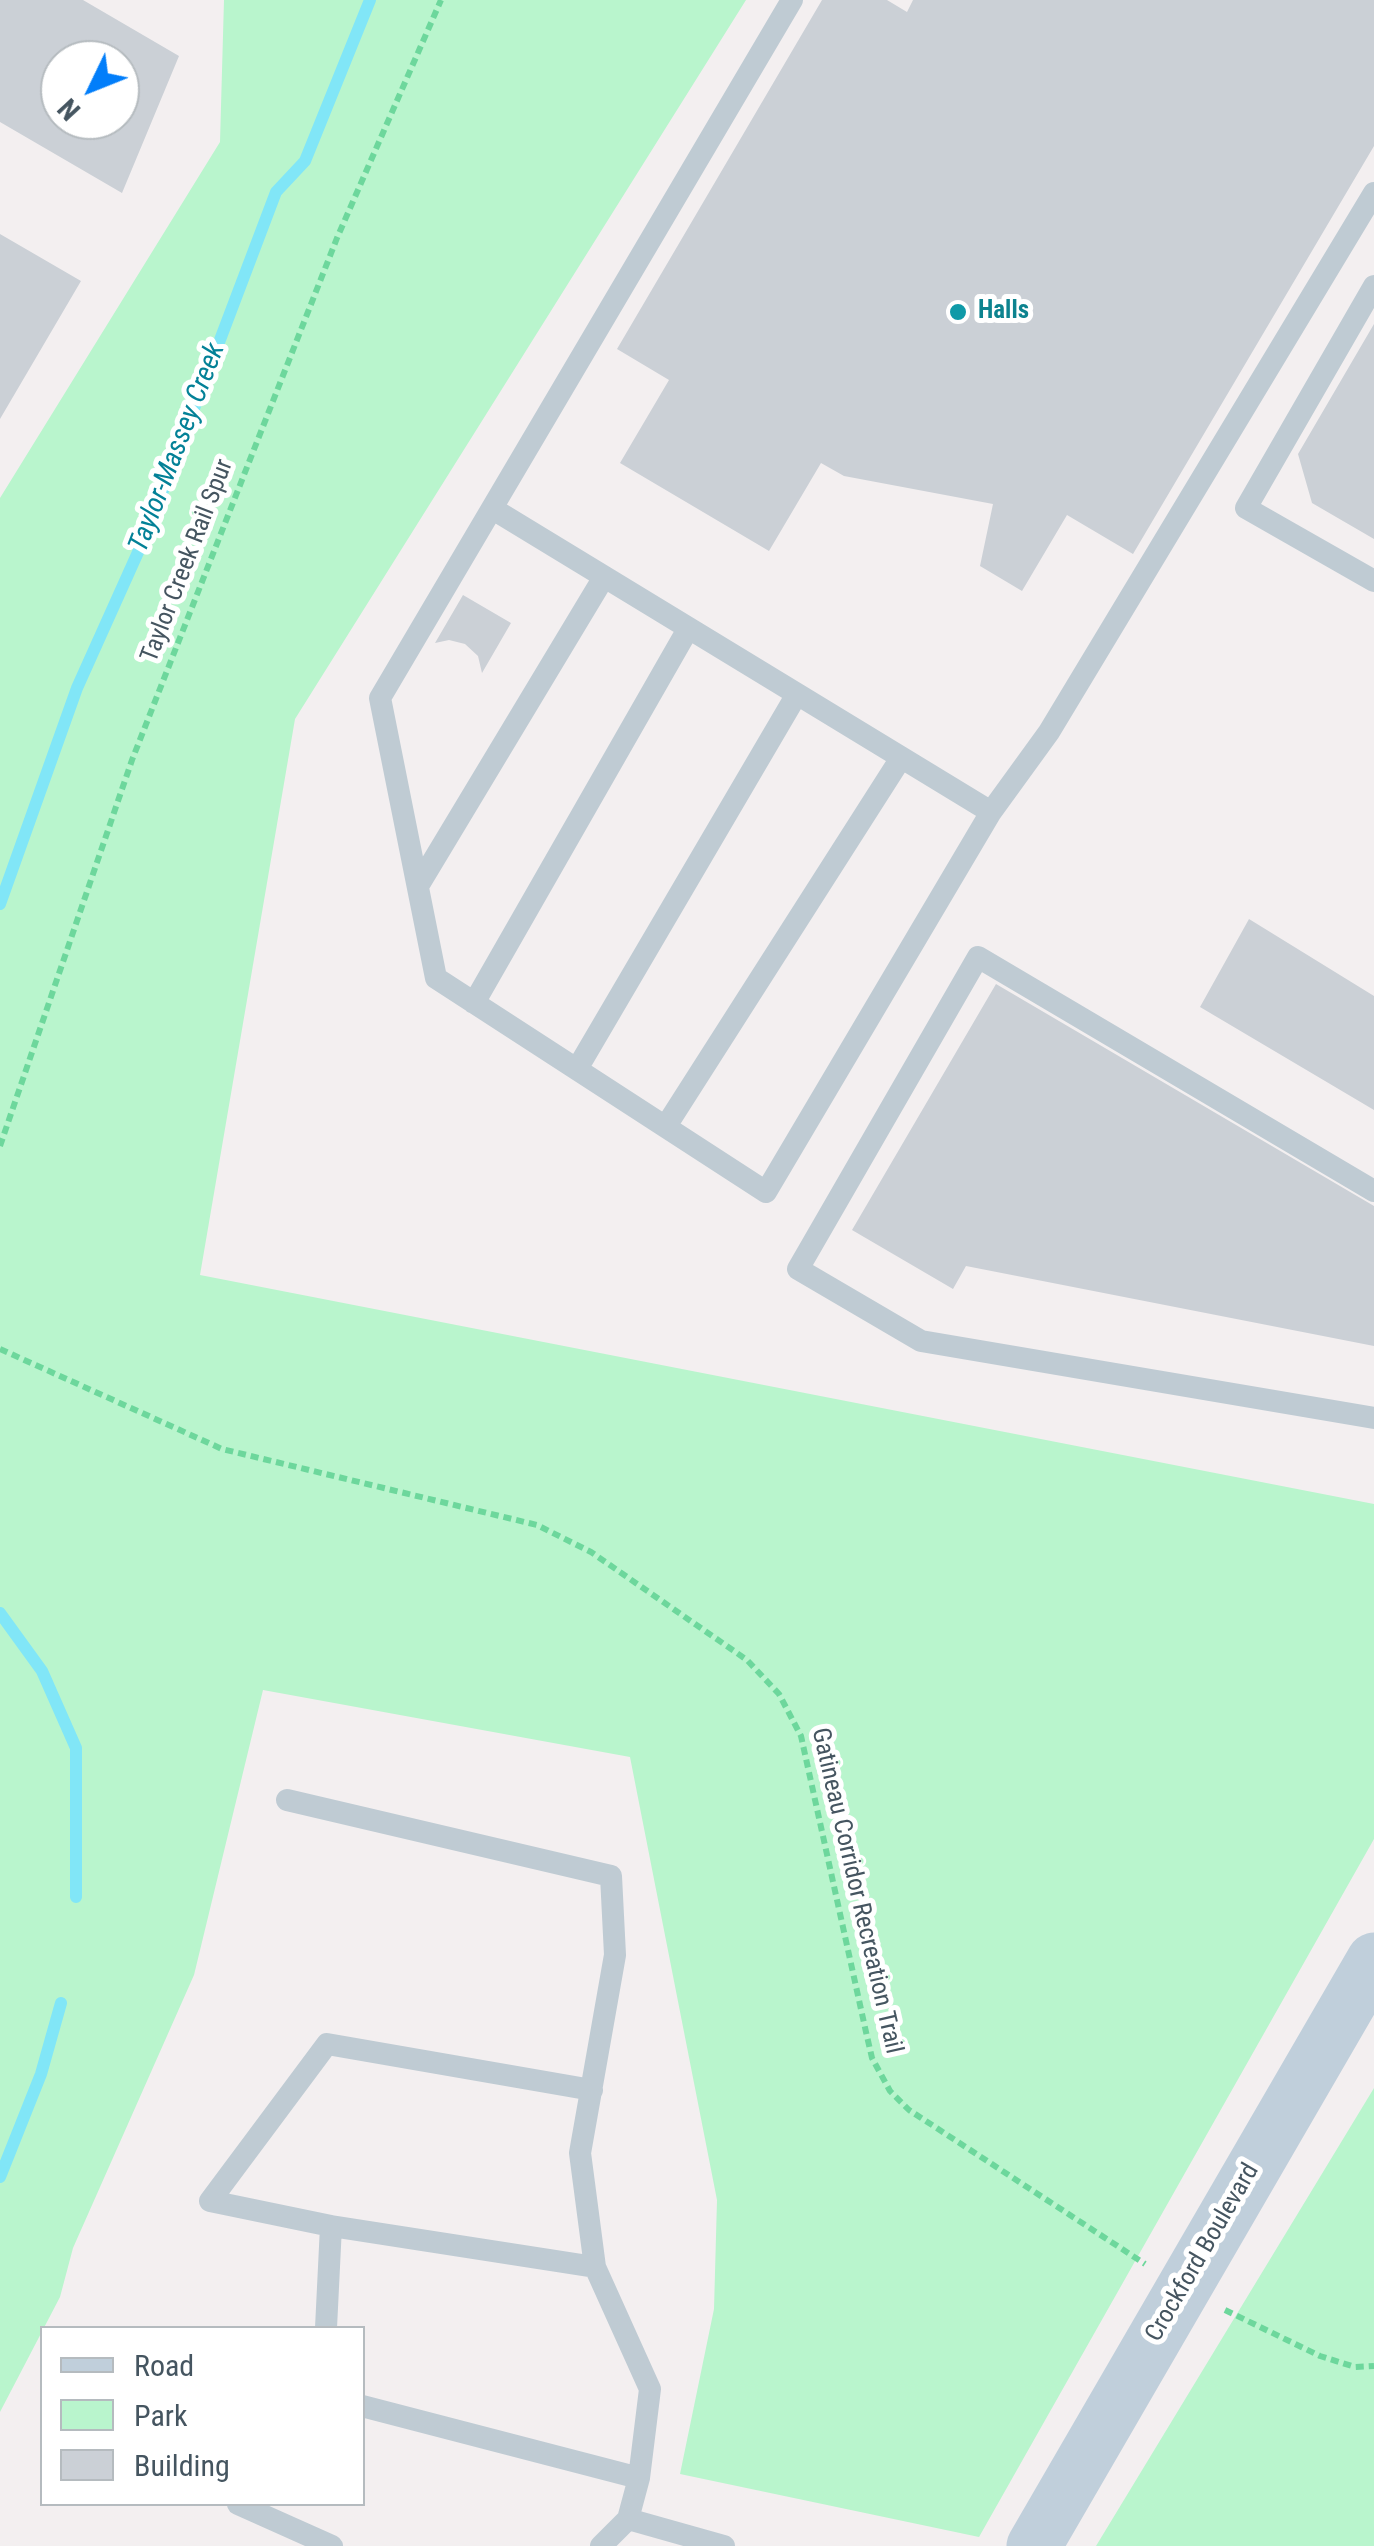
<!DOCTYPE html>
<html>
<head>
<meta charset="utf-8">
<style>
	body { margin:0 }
	#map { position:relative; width:1374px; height:2546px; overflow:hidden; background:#f3eff0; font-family:"Roboto Condensed",sans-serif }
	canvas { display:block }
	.legend { position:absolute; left:40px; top:2326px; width:325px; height:180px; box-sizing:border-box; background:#fff; border:2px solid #b5bbbf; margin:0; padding:12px 18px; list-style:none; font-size:30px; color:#455560 }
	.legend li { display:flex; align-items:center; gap:20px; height:50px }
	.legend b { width:50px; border:2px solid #b5bbbf }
	.north { position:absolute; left:40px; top:40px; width:100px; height:100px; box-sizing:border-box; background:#fff; border:2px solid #b5bbbf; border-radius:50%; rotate:227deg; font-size:28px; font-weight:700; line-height:40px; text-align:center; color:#455560 }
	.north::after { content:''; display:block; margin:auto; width:35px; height:45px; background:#027efa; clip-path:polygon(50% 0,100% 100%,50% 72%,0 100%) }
</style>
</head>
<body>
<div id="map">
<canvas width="1374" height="2546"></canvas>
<ul class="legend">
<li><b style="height:12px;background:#c0cfdb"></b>Road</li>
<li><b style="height:28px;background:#b9f5cd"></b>Park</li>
<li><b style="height:28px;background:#cbd0d6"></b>Building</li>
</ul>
<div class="north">N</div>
</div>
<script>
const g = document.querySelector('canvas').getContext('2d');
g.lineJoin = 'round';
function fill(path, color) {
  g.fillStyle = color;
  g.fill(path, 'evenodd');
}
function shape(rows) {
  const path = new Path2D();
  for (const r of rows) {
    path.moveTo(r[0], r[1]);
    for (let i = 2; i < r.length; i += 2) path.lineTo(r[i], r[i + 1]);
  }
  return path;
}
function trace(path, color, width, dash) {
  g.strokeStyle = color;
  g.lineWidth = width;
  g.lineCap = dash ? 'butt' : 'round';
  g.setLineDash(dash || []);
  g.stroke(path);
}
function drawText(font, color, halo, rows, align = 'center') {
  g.font = font + ' "Roboto Condensed",sans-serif';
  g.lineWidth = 10;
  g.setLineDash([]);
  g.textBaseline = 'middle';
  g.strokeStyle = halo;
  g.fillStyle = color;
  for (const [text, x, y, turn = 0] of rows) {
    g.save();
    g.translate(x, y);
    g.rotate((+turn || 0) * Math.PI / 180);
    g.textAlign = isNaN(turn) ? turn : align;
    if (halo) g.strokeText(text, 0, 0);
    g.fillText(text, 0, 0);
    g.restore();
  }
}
fill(shape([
	[224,0,746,0,295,719,200,1275,1374,1504,1374,1839,979,2537,680,2474,714,2309,717,2200,630,1757,263,1690,194,1975,73,2248,60,2297,0,2412,0,498,220,142],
	[1374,2088,1374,2546,1096,2546]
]), '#b9f5cd');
trace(shape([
	[0,904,77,688,148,530,276,192,305,161,370,0],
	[0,1613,42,1671,76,1748,76,1897],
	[0,2177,41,2074,61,2003]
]), '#81e6f7', 12);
fill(shape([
	[0,0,83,0,179,56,122,193,0,122],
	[60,60,120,60,120,120,60,120],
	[822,0,887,0,907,12,913,0,1374,0,1374,146,1133,554,1067,515,1022,591,980,566,993,504,844,476,821,463,769,551,620,463,669,380,617,349],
	[0,234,81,281,0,419],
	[1374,324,1374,539,1312,503,1298,454],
	[463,595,511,623,482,673,478,656,465,644,449,640,435,643],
	[1249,919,1374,996,1374,1110,1200,1007],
	[996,984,1374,1206,1374,1346,966,1266,953,1289,852,1230]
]), '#cbd0d6');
trace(shape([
	[0,1146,132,760,337,238,441,0],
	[0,1349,222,1449,537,1525,591,1552,747,1660,779,1694,801,1736,866,2032,872,2058,890,2091,909,2110,1145,2264],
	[1225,2310,1320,2356,1355,2367,1374,2366]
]), '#6dd79c', 6, [8, 5]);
trace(shape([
	[1374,286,1246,508,1374,581],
	[493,509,991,812,766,1192,436,978,380,698,792,0],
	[991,812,1049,732,1374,193],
	[418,886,604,577],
	[474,1003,688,629],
	[577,1069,797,694],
	[666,1126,901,758],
	[1374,1191,978,957,798,1269,921,1341,1374,1418],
	[287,1800,611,1876,615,1955,580,2153,595,2267],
	[331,2226,210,2201,327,2044,592,2090],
	[326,2328,331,2226,595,2267,650,2389,639,2478,628,2519],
	[362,2406,639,2478],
	[238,2504,332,2546],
	[601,2546,628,2519,724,2546]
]), '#bfcbd3', 22);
trace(shape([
	[1034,2546,1374,1960]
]), '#c0cfdb', 55);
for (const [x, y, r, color] of [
	[958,312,10,"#0f9aa8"]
]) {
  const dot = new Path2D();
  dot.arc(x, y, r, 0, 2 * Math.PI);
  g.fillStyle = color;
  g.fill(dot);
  trace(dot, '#fff', 4);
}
drawText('bold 25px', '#0d838f', '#fff', [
	["Halls",978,312]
], 'left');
drawText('25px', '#455560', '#fff', [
	["Taylor Creek Rail Spur",188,561,-69],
	["Gatineau Corridor Recreation Trail",856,1891,77],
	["Crockford Boulevard",1203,2253,-60]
]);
drawText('italic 28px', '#038197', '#fff', [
	["Taylor-Massey Creek",178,448,-69]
]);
</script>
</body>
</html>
